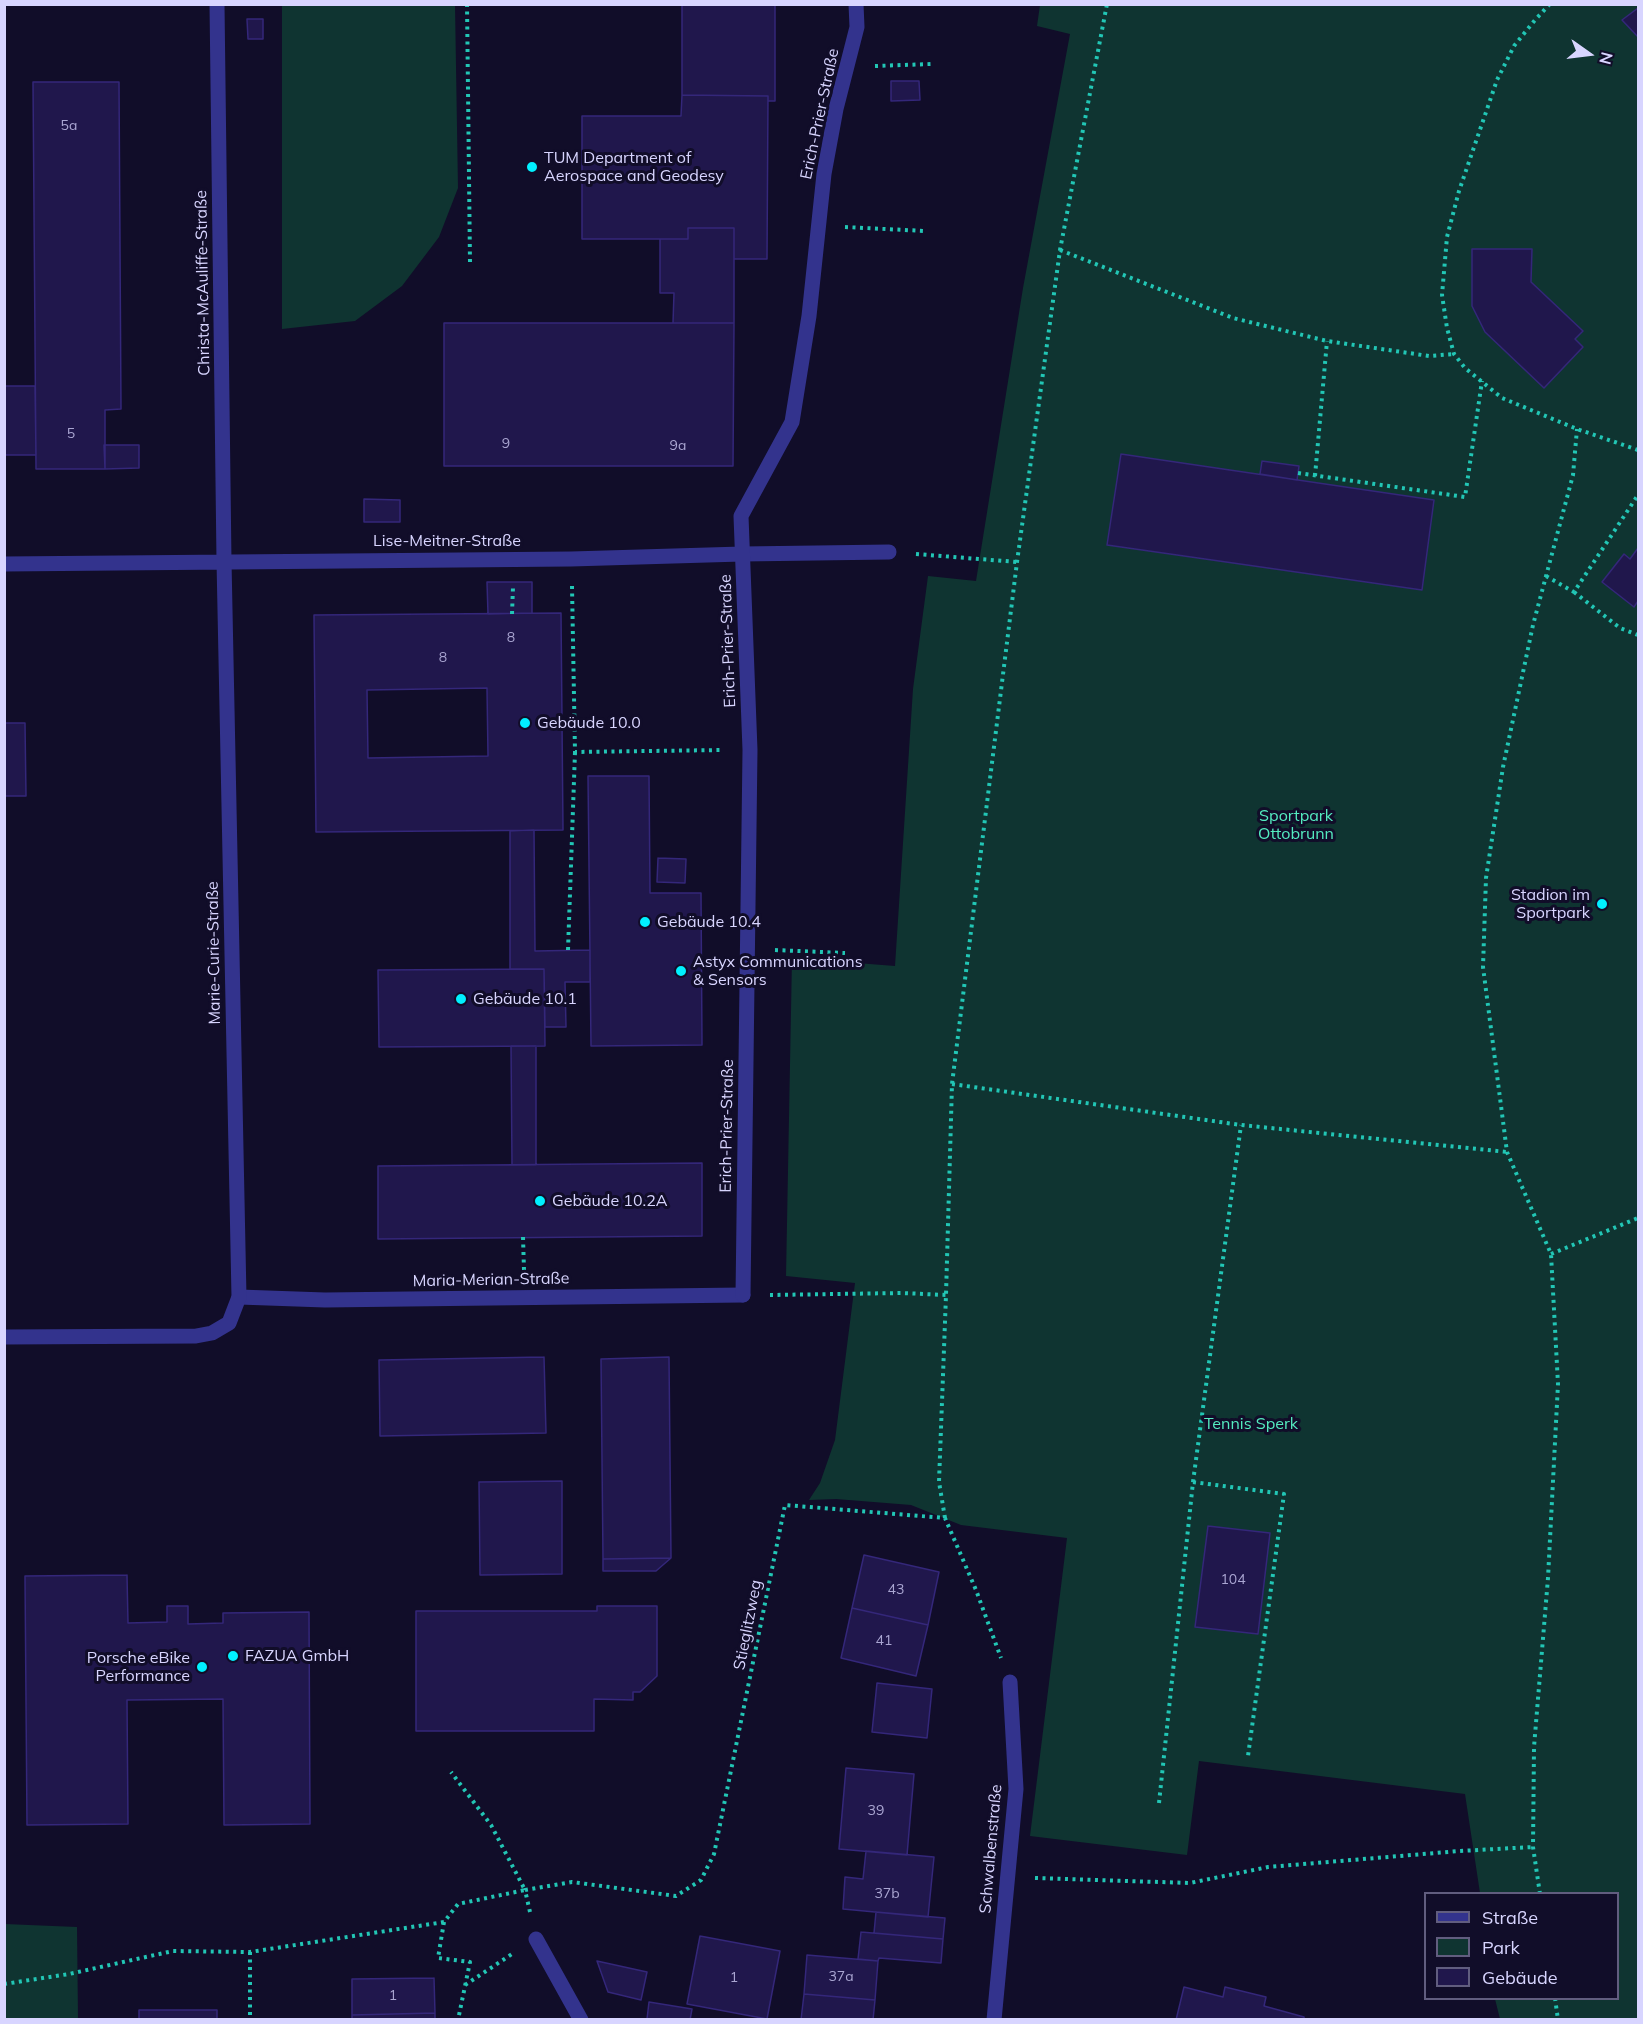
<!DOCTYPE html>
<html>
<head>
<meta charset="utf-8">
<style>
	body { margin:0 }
	#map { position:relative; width:1643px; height:2024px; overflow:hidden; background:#110d29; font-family:Mulish,sans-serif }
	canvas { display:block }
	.frame { position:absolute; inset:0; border:6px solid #d8d5ff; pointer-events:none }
	.legend { position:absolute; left:1424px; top:1892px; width:195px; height:108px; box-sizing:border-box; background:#110d29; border:2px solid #615d7f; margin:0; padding:8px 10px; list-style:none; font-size:18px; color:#d8d5ff }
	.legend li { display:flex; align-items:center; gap:12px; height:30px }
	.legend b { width:30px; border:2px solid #615d7f }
	.north { position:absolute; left:1559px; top:24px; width:60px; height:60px; -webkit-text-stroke:4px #110d29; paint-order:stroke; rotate:104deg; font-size:16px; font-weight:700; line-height:24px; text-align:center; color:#d8d5ff }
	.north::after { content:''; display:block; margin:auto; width:21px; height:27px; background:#d8d5ff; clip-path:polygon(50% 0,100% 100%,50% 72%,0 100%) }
</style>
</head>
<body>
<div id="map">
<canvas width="1643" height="2024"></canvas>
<div class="frame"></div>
<ul class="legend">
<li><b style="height:8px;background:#33338d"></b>Straße</li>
<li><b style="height:16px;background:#0f3431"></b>Park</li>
<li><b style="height:16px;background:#20174c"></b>Gebäude</li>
</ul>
<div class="north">N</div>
</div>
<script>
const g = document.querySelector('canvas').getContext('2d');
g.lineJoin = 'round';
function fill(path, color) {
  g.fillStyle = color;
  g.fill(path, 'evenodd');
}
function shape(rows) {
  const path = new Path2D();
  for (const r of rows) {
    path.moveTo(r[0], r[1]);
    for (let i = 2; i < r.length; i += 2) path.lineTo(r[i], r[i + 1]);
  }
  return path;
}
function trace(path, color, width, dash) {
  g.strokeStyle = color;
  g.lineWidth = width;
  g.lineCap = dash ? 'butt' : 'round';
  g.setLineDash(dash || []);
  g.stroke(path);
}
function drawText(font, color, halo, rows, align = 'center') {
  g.font = font + ' Mulish,sans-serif';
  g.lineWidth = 6;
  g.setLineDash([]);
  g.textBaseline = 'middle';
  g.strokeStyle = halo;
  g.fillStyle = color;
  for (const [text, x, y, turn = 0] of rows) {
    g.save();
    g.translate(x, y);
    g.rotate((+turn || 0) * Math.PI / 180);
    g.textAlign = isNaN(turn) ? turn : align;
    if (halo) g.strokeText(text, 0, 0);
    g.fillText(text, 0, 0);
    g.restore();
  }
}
fill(shape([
	[282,5,455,5,458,188,439,237,402,286,355,321,282,329],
	[1040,5,1638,5,1638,2019,1500,2019,1495,1999,1618,1998,1618,1894,1480,1893,1465,1794,1199,1761,1187,1855,1030,1836,1067,1538,961,1525,911,1505,836,1499,809,1500,820,1483,835,1440,855,1283,786,1276,792,958,895,966,913,689,928,576,976,581,1023,288,1070,34,1037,26],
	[5,1924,77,1927,78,2019,5,2019]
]), '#0f3431');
const building = shape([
	[682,4,775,4,775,101,768,101,768,96,682,95,682,4],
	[1638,8,1638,37,1622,20,1638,8],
	[247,19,263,19,263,39,248,39,247,19],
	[891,81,919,81,920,100,891,101,891,81],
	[33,82,119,82,121,409,105,410,105,469,36,469,33,82],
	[682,95,768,96,767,259,734,259,734,228,688,228,688,239,582,239,582,116,681,116,682,95],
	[688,228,734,228,734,323,673,323,674,293,660,293,660,239,688,239,688,228],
	[1472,249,1532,249,1531,282,1583,331,1575,339,1583,347,1544,388,1485,332,1472,306,1472,249],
	[444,323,734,323,733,466,444,466,444,323],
	[4,386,35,386,36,455,4,455,4,386],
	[104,445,139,445,139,468,105,469,104,445],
	[1121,454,1434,500,1422,590,1107,545,1121,454],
	[1262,461,1299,466,1297,480,1260,474,1262,461],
	[364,499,400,500,400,522,364,522,364,499],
	[1638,548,1638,601,1634,607,1602,582,1624,554,1630,559,1638,548],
	[487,582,532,582,532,613,488,614,487,582],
	[561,613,563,830,316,832,314,615,561,613],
	[487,688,488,756,368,758,367,690,487,688],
	[4,723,25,723,26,796,4,796,4,723],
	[588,776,649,776,650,893,701,893,702,1045,591,1046,588,776],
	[534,830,535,951,590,950,590,982,565,982,566,1027,545,1027,544,969,510,969,510,831,534,830],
	[658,858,686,859,685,883,657,882,658,858],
	[544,969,545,1046,379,1047,378,970,544,969],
	[511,1046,536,1046,536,1165,512,1165,511,1046],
	[702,1163,702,1236,378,1239,378,1166,702,1163],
	[544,1357,546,1433,380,1436,379,1360,544,1357],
	[669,1357,671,1558,603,1559,601,1359,669,1357],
	[562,1481,562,1574,480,1575,479,1482,562,1481],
	[1208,1526,1270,1533,1258,1634,1195,1627,1208,1526],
	[864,1555,939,1572,928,1625,852,1608,864,1555],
	[671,1558,656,1571,603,1571,603,1559,671,1558],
	[127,1575,128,1623,167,1622,167,1606,188,1606,188,1624,223,1623,223,1613,309,1612,310,1824,224,1825,223,1699,127,1700,128,1824,27,1825,25,1576,127,1575],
	[597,1606,657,1606,657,1676,640,1692,633,1692,633,1700,594,1699,594,1731,416,1731,416,1611,597,1611,597,1606],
	[852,1608,928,1625,916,1676,841,1658,852,1608],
	[877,1683,932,1689,927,1738,872,1732,877,1683],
	[846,1768,914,1774,907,1855,839,1849,846,1768],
	[866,1851,934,1857,928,1917,843,1909,845,1877,863,1879,866,1851],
	[876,1912,945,1918,943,1939,874,1933,876,1912],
	[861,1932,943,1939,941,1963,879,1958,878,1961,858,1959,861,1932],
	[700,1936,780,1951,767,2019,687,2004,700,1936],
	[807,1955,878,1961,875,2000,804,1994,807,1955],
	[597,1961,647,1972,641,2000,608,1992,597,1961],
	[434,1978,435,2013,352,2015,352,1979,434,1978],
	[1184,1987,1223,1997,1225,1987,1266,1997,1264,2006,1304,2017,1304,2020,1176,2020,1184,1987],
	[804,1994,875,2000,873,2020,801,2020,804,1994],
	[649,2002,692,2009,690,2020,647,2019,649,2002],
	[139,2010,217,2010,217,2020,139,2020,139,2010],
	[435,2013,435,2020,352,2020,352,2015,435,2013]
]);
fill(building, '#20174c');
trace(building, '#34277a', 1.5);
trace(shape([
	[467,4,470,263],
	[1550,4,1535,20,1514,46,1497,80,1459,191,1447,237,1442,295,1447,328,1454,354,1465,368,1502,398,1577,429,1638,450],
	[875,66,931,64],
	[845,227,925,231],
	[1060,250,1233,318,1327,341,1429,356,1454,354],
	[1298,473,1465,497,1482,381],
	[1315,476,1327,341],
	[916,554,1017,562],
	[1546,576,1574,592,1638,495],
	[572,586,575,752,722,750],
	[1574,592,1620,628,1638,635],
	[512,614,513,587],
	[568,950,575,752],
	[775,950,845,953],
	[952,1084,1241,1125,1507,1152],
	[523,1237,524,1270],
	[1551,1254,1638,1218],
	[770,1295,902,1293,946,1295],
	[1193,1482,1284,1494,1248,1756],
	[945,1518,939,1482,946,1295,952,1084,1017,562,1060,250,1107,4],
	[1159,1803,1193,1482,1241,1125],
	[1035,1878,1190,1883,1268,1867,1460,1851,1533,1847],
	[1540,1894,1533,1847,1534,1747,1548,1578,1558,1384,1551,1254,1507,1152,1483,967,1486,878,1503,767,1533,625,1573,475,1577,429],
	[530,1912,525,1890,572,1882,676,1896,701,1880,714,1854,785,1505,945,1518,976,1590,1001,1658],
	[444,1922,438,1958,470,1962,458,2020],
	[250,1952,250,2020],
	[4,1984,69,1974,173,1951,250,1952,444,1922,458,1904,525,1890,491,1825,451,1772],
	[465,1985,512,1954],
	[1555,1998,1558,2020]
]), '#22c6b5', 4, [3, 4.5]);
trace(shape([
	[742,554,889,552],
	[239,1297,325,1300,743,1295]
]), '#33338d', 15);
trace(shape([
	[4,564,571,559,742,554],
	[743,1295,750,750,741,516,792,422,809,316,824,174,836,109,857,27,856,4],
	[4,1337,196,1336,212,1333,229,1323,239,1297,224,561,217,4],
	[536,1939,581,2020],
	[994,2020,1016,1789,1010,1682]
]), '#33338d', 15);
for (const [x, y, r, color] of [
	[532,167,6,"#01f0ff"],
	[525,723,6,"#01f0ff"],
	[1602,904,6,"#01f0ff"],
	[645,922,6,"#01f0ff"],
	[681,971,6,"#01f0ff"],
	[461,999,6,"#01f0ff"],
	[540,1201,6,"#01f0ff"],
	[233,1656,6,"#01f0ff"],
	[202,1667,6,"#01f0ff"]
]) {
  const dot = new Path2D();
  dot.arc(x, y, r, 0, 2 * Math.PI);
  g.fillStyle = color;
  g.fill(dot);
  trace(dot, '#110d29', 2);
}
drawText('14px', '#aaa6d2', null, [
	["5a",69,126],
	["5",71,434],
	["9",506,444],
	["9a",678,446],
	["8",511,638],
	["8",443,658],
	["104",1233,1580],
	["43",896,1590],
	["41",884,1641],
	["39",876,1811],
	["37b",887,1894],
	["37a",841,1977],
	["1",734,1978],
	["1",393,1996]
]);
drawText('16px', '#d8d5ff', '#110d29', [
	["Erich-Prier-Straße",820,114,-78],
	["Christa-McAuliffe-Straße",203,283,-91],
	["Lise-Meitner-Straße",447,541],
	["Erich-Prier-Straße",728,641,-92],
	["Marie-Curie-Straße",214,953,-91],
	["Erich-Prier-Straße",727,1126,-89],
	["Maria-Merian-Straße",491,1280,-1],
	["Stieglitzweg",748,1625,-79],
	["Schwalbenstraße",991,1849,-85]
]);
drawText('16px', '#d8d5ff', '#110d29', [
	["TUM Department of",544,158],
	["Aerospace and Geodesy",544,176],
	["Gebäude 10.0",537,723],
	["Stadion im",1590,895,"right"],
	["Sportpark",1590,913,"right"],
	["Gebäude 10.4",657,922],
	["Astyx Communications",693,962],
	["& Sensors",693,980],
	["Gebäude 10.1",473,999],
	["Gebäude 10.2A",552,1201],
	["FAZUA GmbH",245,1656],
	["Porsche eBike",190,1658,"right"],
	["Performance",190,1676,"right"]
], 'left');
drawText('16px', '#54ecc0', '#110d29', [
	["Sportpark",1296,816],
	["Ottobrunn",1296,834],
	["Tennis Sperk",1251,1424]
]);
</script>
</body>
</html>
